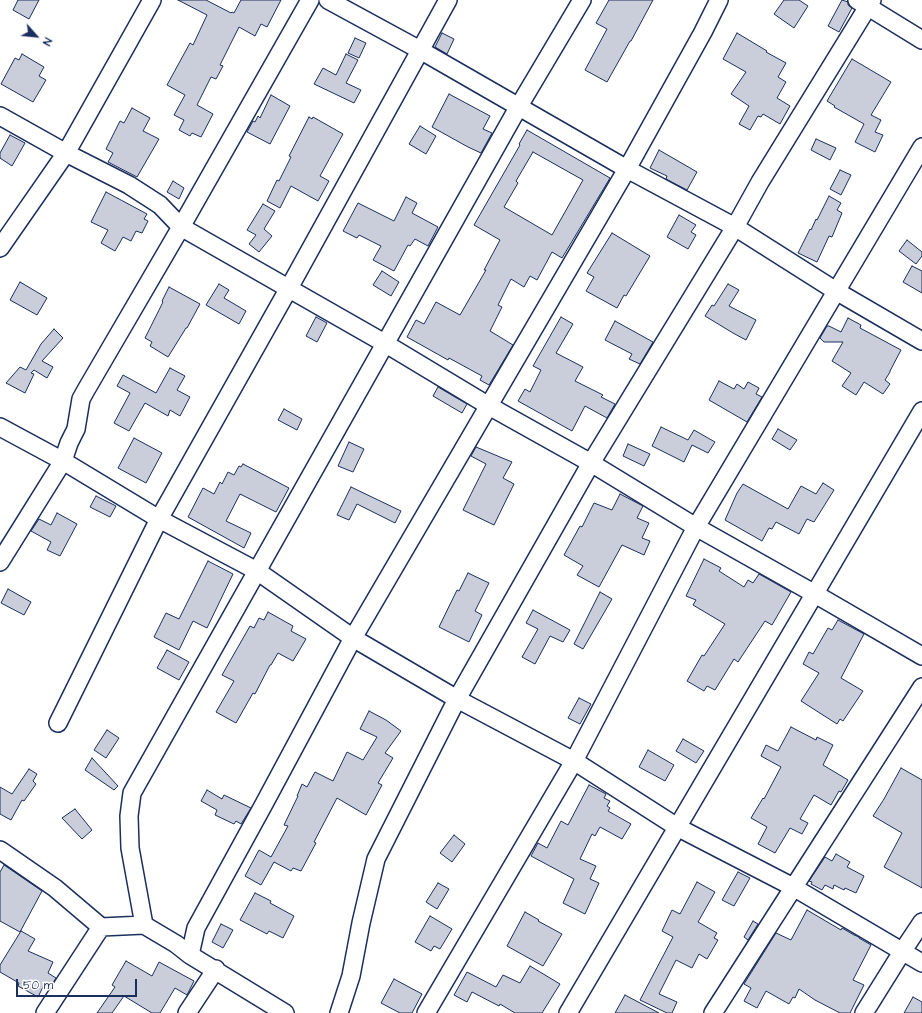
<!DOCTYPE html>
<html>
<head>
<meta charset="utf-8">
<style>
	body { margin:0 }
	#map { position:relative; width:922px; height:1013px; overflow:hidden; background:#fff; font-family:"Architects Daughter",sans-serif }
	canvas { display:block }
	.north { position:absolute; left:16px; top:16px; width:40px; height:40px; -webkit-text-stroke:3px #fff; paint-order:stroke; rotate:117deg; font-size:11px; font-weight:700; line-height:16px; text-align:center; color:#1b2f5e }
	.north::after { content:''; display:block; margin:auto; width:14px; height:18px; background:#1b2f5e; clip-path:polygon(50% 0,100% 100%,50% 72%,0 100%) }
	.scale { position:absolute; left:16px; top:979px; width:121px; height:18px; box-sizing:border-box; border:2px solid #1b2f5e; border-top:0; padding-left:5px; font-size:12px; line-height:14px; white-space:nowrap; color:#1b2f5e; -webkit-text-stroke:3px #fff; paint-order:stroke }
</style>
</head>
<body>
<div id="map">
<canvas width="922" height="1013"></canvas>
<div class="north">N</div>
<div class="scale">50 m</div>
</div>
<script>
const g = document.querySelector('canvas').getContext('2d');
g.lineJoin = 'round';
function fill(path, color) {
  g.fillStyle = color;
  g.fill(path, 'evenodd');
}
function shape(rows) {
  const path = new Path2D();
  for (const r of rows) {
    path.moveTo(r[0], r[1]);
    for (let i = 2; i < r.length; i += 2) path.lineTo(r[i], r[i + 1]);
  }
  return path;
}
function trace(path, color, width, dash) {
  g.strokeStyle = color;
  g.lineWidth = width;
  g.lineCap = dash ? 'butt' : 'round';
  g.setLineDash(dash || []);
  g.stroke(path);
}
const building = shape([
	[18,0,39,0,29,19,13,10,18,0],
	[178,0,206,0,231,13,232,12,234,13,241,0,281,0,267,27,261,24,255,36,239,27,220,65,223,66,216,79,211,77,197,105,213,114,201,137,192,133,190,136,179,130,184,120,174,115,185,95,167,85,190,43,193,45,207,15,178,0],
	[609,0,653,0,631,41,630,41,607,82,585,70,607,29,596,23,609,0],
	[784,0,799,0,808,6,794,28,774,14,784,0],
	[842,0,848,2,848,5,852,8,839,32,828,26,842,0],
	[442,33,454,39,447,54,435,47,442,33],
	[737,33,767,51,766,52,786,63,778,77,786,82,777,98,790,106,780,124,763,114,761,117,758,116,750,130,739,124,749,106,731,94,746,72,723,59,737,33],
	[355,38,366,43,359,58,348,53,355,38],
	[22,54,44,67,39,76,46,80,33,102,1,84,15,58,19,60,22,54],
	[346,54,358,60,346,83,361,90,354,103,314,84,323,68,336,75,346,54],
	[852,59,891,82,871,115,881,120,875,132,883,135,875,152,855,142,864,124,834,107,835,106,827,101,852,59],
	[449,94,490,116,483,129,492,133,481,153,468,147,432,127,449,94],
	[271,95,290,106,270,144,247,132,253,121,255,122,258,116,260,118,271,95],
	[132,108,150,118,143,131,159,139,137,177,108,162,113,153,106,149,120,121,124,123,132,108],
	[309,117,312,119,313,117,343,134,320,176,329,181,318,201,291,186,280,208,267,201,277,180,279,181,291,157,289,156,309,117],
	[420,126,436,136,426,154,409,144,420,126],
	[527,130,610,178,562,258,552,252,537,280,530,276,524,287,511,279,498,305,502,307,490,331,513,345,489,385,480,380,482,376,449,358,448,360,407,337,416,320,424,324,436,302,460,315,486,270,484,270,500,240,474,225,520,145,519,144,527,130],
	[533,152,583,180,552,235,504,207,518,183,516,181,533,152],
	[10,135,25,143,12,166,0,158,0,153,10,135],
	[816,139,836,148,830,160,811,150,816,139],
	[659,150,697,172,687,190,666,179,667,176,650,168,659,150],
	[840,170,851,175,841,195,830,189,840,170],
	[173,181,184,188,179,199,167,192,173,181],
	[106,192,147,214,144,219,148,221,142,233,136,231,131,241,123,237,115,251,101,243,108,230,91,222,106,192],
	[829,196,841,203,837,210,842,213,832,237,829,236,817,262,798,253,810,229,811,230,816,219,817,220,829,196],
	[406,197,417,203,412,213,438,227,428,246,415,239,410,246,408,245,394,271,373,260,381,246,359,235,357,238,343,231,358,203,394,221,406,197],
	[263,204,275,211,264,229,272,236,259,252,249,244,256,235,247,230,263,204],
	[679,215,696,225,691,232,696,235,688,249,667,237,679,215],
	[612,233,650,256,626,296,624,295,617,308,586,291,594,277,587,273,612,233],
	[907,240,922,252,922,256,916,264,899,251,907,240],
	[912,266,922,271,922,293,903,282,912,266],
	[382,271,399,282,391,296,373,285,382,271],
	[20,282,47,298,37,315,10,300,20,282],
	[219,284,229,290,224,298,246,311,239,324,206,305,219,284],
	[728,284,739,290,729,306,756,320,746,340,733,333,705,316,712,305,714,306,728,284],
	[169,287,200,304,187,328,186,328,168,357,150,346,152,342,145,338,163,302,162,301,169,287],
	[316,317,327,323,317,342,306,336,316,317],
	[561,317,573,324,556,353,583,367,575,381,603,395,601,397,615,404,607,418,585,406,572,431,518,401,525,389,530,392,541,370,533,366,561,317],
	[848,318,861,325,860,328,901,350,890,371,890,372,885,380,890,384,883,394,864,382,856,395,842,386,851,373,832,361,843,342,824,342,820,338,827,326,829,326,841,332,848,318],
	[615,321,653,342,640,364,629,359,632,354,605,340,615,321],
	[54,329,63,338,42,361,53,367,47,378,34,370,31,373,34,374,25,393,6,383,20,367,26,370,41,344,54,329],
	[170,368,185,376,177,390,190,397,180,416,170,410,168,416,145,403,129,431,114,423,130,393,117,386,123,375,156,393,170,368],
	[719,381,734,389,737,384,744,389,748,382,759,388,756,394,762,397,747,422,709,400,719,381],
	[438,387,467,404,462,413,433,396,438,387],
	[284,409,302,419,297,430,278,420,284,409],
	[661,427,688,440,694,430,715,442,708,453,692,445,684,462,652,446,661,427],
	[778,429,797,440,790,450,772,439,778,429],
	[134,438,162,453,146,483,118,468,134,438],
	[349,442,364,449,353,472,338,466,349,442],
	[628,444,650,454,644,466,623,456,628,444],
	[476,447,512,462,503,478,514,484,494,525,463,510,486,464,471,456,476,447],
	[243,464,289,488,276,512,240,494,226,521,251,533,244,548,188,517,203,488,214,494,220,482,222,484,228,472,234,475,239,466,241,467,243,464],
	[823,483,834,490,814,522,807,519,799,534,776,522,772,529,769,528,762,541,725,520,737,493,743,484,788,509,801,486,816,494,823,483],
	[351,487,401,511,395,523,357,504,349,520,337,515,351,487],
	[620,494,643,506,637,518,649,523,642,538,650,541,644,555,622,545,599,587,577,575,583,566,564,555,580,526,582,527,594,503,612,510,620,494],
	[96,496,116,506,110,517,90,507,96,496],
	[57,513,77,524,60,556,47,550,51,542,31,531,39,519,51,525,57,513],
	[704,559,721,568,719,571,744,587,748,580,753,583,759,574,791,592,772,625,765,621,738,662,734,659,715,690,707,686,704,691,687,681,702,655,704,656,725,624,693,605,696,600,686,596,704,559],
	[208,561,233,574,207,628,193,621,179,650,154,637,166,613,179,619,208,561],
	[468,573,489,583,475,611,482,615,469,642,439,627,457,590,459,591,468,573],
	[8,589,31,602,24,615,1,603,8,589],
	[600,592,612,599,583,649,574,644,600,592],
	[533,610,570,630,563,642,550,636,535,664,522,657,538,629,526,623,533,610],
	[268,612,293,626,291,631,306,639,293,661,278,653,271,665,270,665,255,694,253,693,236,723,216,712,234,681,222,675,250,626,254,628,259,618,264,620,268,612],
	[838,620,864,634,841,678,863,691,843,721,840,719,837,724,801,701,819,673,803,664,809,652,813,654,828,628,832,630,838,620],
	[167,650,189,662,179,680,157,668,167,650],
	[579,698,591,704,580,724,568,718,579,698],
	[369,711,386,720,401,731,385,753,393,758,378,783,382,785,366,815,337,798,314,842,316,843,301,871,293,868,291,871,274,862,261,885,245,876,259,850,271,857,288,826,284,825,298,796,297,796,302,784,307,787,315,772,333,781,347,752,363,760,377,737,360,729,369,711],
	[791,727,816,740,817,737,833,745,823,765,848,780,841,792,839,791,831,805,814,795,800,819,808,823,802,834,790,828,775,853,758,844,767,827,751,818,763,798,764,799,781,767,761,756,766,745,778,751,791,727],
	[107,730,119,738,106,758,94,750,107,730],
	[683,739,704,751,696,763,676,751,683,739],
	[648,750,674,765,665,781,639,767,648,750],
	[92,758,118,786,114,790,85,770,92,758],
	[901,768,922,780,922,888,884,867,902,833,873,816,884,799,901,768],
	[29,769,37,774,33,781,36,784,24,801,22,800,11,820,0,814,0,787,12,794,29,769],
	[589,785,606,794,604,798,610,801,607,806,610,808,608,811,631,824,622,839,600,827,595,836,592,834,580,859,596,866,590,879,599,883,585,914,563,903,574,879,531,856,538,843,547,848,561,821,568,825,589,785],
	[207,790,222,799,224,795,251,808,241,824,236,821,234,824,215,815,217,810,201,801,207,790],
	[75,809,92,830,82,839,62,818,75,809],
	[454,835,465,844,452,862,440,853,454,835],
	[836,854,850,862,847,867,864,876,856,893,845,888,844,890,834,885,833,889,825,885,822,890,811,884,812,882,809,881,825,857,832,861,836,854],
	[4,865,42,891,20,932,0,921,0,872,4,865],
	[738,872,750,878,734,906,722,900,738,872],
	[697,882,715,892,698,922,717,933,714,938,718,940,707,959,699,954,692,968,676,960,659,994,677,1002,672,1013,667,1013,640,1000,673,937,662,931,672,910,680,914,697,882],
	[438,883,449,889,437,909,426,902,438,883],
	[255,893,271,901,270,903,294,916,283,938,269,931,267,934,240,920,255,893],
	[807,910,841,930,842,928,854,935,859,937,859,938,871,945,853,980,864,985,850,1013,840,1013,815,1000,799,989,795,998,793,997,789,1004,766,991,757,1008,744,1001,751,988,744,984,776,933,791,940,807,910],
	[525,912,539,920,538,921,562,934,543,966,507,946,525,912],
	[430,916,452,929,440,949,434,946,431,951,415,942,430,916],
	[753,921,758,924,748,940,744,937,753,921],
	[221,924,233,930,223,948,212,942,221,924],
	[21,931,35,939,28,951,53,962,48,973,56,978,50,988,44,985,38,997,18,986,19,983,0,972,0,965,21,931],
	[126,961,152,976,159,962,194,981,187,995,175,988,160,1013,152,1013,124,996,112,1013,97,1013,115,987,112,985,126,961],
	[530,966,560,984,542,1013,515,1013,500,1004,499,1006,472,992,467,1002,454,995,467,972,496,987,503,975,520,983,530,966],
	[394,979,422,994,412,1013,400,1013,381,1003,394,979],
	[625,995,659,1013,615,1013,625,995],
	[913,997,922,1002,922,1013,904,1013,913,997]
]);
fill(building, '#caceda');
trace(building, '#1b2f5e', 1);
const minor = shape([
	[328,0,420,50,627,169,735,227,836,291,922,341],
	[857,0,922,40],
	[0,116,66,153,129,185,160,205,181,227,386,344,489,406,591,463,696,527,815,594,922,656],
	[0,248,66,153,152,0],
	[0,427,63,461,159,519,257,571,353,638,457,699,574,761,677,827,793,887,922,963],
	[0,562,63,461,69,443,76,429,81,399,86,390,181,227,310,0],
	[58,723,159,519,289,288,448,0],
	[0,850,55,888,101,927,144,925,176,944,190,955,285,1013],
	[144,925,130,848,129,816,132,793,519,106,582,0],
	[190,955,196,928,264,804,353,638,627,169,703,32,719,0],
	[45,1013,101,927],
	[187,1013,216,969],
	[339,1013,351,976,361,923,376,859,457,699,591,463,735,227,760,182,872,0],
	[426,1013,574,761,696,527,922,147],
	[568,1013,922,411],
	[713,1013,922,687],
	[864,1013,902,952,922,922]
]);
trace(minor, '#1b2f5e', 20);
trace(minor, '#fff', 17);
</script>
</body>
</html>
